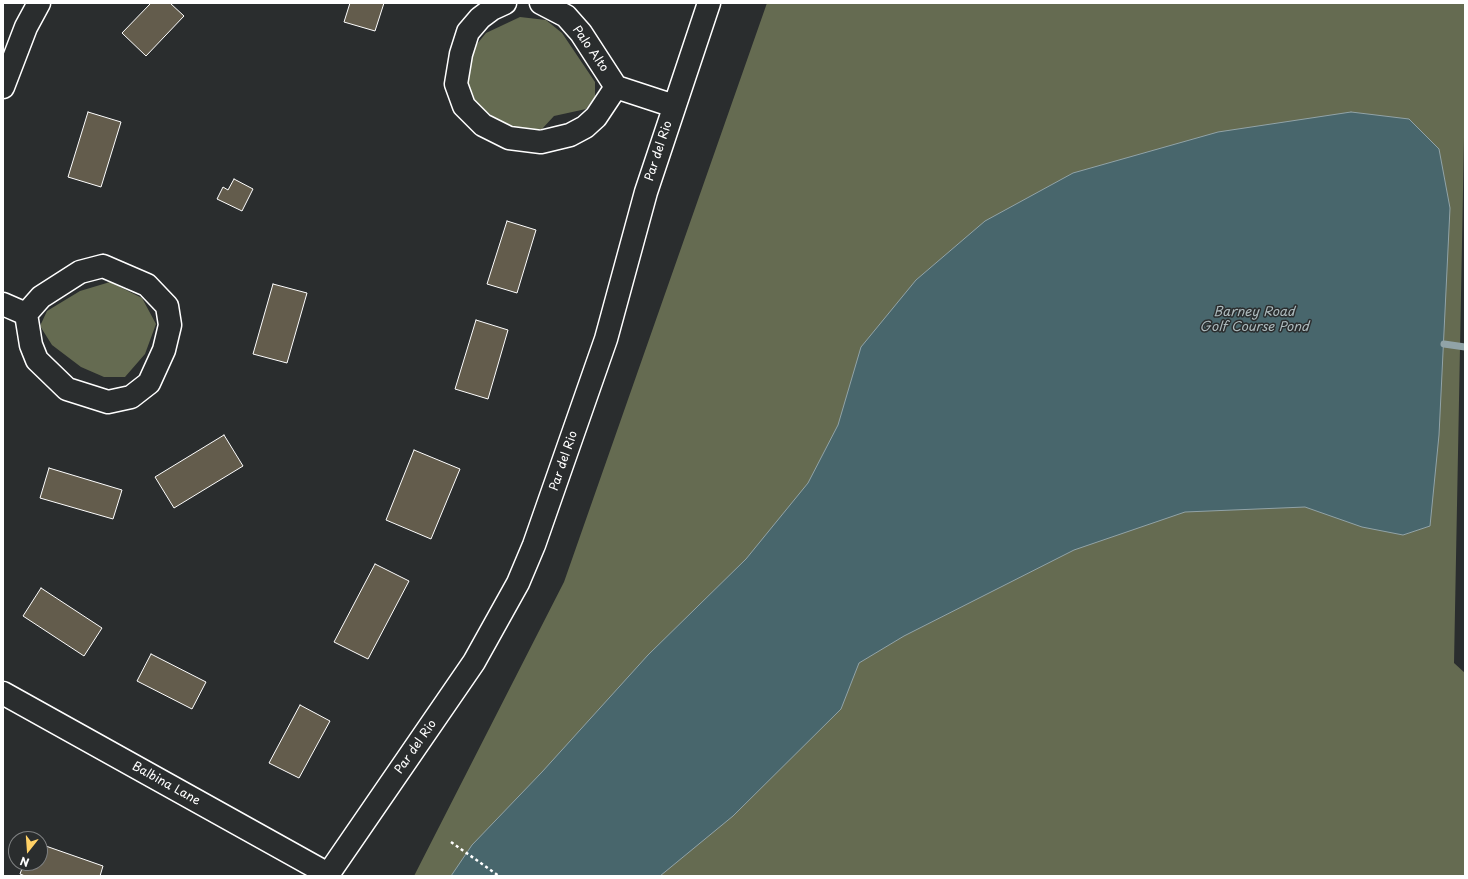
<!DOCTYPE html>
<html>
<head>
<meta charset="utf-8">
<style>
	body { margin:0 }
	#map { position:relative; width:1468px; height:879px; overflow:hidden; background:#2a2d2e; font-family:"Playpen Sans",sans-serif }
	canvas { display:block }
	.frame { position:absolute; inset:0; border:4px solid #fff; pointer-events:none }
	.north { position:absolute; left:8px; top:831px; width:40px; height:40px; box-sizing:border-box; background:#2a2d2e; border:1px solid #7f8182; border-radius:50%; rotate:197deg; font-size:11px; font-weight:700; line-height:16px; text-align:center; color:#fff }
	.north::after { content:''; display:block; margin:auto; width:14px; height:18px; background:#ffd166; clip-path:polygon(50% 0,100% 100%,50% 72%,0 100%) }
</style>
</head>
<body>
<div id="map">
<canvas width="1468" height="879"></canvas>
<div class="frame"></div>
<div class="north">N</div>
</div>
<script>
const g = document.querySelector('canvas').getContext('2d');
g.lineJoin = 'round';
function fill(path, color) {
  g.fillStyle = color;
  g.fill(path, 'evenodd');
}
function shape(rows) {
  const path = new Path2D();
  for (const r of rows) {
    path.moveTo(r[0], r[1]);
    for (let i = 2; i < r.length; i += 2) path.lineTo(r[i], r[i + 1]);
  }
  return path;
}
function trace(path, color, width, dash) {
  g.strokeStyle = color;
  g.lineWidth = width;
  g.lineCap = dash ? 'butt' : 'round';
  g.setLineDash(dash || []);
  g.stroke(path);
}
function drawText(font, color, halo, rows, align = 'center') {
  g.font = font + ' "Playpen Sans",sans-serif';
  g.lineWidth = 3;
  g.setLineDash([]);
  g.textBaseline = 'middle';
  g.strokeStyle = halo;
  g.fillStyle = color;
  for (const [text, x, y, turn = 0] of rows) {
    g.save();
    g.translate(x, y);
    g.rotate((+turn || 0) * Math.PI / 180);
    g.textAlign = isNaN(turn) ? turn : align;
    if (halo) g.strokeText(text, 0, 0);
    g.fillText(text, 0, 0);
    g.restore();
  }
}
fill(shape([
	[767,3,1465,3,1465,85,1454,663,1465,673,1465,876,414,876,564,582],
	[520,17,546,20,562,33,595,82,595,97,586,109,554,116,542,129,523,130,497,120,476,103,464,83,468,55,486,33],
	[110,282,142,298,156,324,145,354,125,377,104,377,81,367,52,345,40,326,47,311,80,291]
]), '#656b51');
const water = shape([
	[1351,112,1409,119,1439,149,1450,208,1439,435,1430,526,1403,535,1362,527,1305,507,1185,512,1074,550,904,636,859,663,841,709,733,816,660,876,451,876,472,845,542,772,648,655,746,559,808,483,838,425,861,347,916,280,985,221,1073,173,1218,132,1351,112]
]);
fill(water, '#48666c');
trace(water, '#91a3a7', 1);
trace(shape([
	[1444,344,1465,347]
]), '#91a3a7', 7);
const building = shape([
	[151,3,170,3,184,16,146,56,122,33,151,3],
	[350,3,384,3,375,31,344,22,350,3],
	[88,112,121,122,101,187,68,177,88,112],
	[234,179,253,189,242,211,217,199,223,187,228,190,234,179],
	[507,221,536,230,517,293,487,284,507,221],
	[273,284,307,293,287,363,253,354,273,284],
	[476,320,508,330,488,399,455,389,476,320],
	[224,435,243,466,174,508,155,477,224,435],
	[414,450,460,469,431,539,386,520,414,450],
	[49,468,122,490,113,519,40,498,49,468],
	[375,564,409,581,368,659,334,642,375,564],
	[41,588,102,628,84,656,23,616,41,588],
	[151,654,206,682,192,709,137,681,151,654],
	[300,705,330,721,299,778,269,763,300,705],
	[40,844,103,866,100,876,25,876,20,874,24,863,40,863,40,844]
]);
fill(building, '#635c4c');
trace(building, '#fff', 1);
const street = shape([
	[505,3,492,9,480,18,468,32,461,54,456,84,464,106,483,125,509,138,541,142,570,135,585,127,596,117,616,87,581,33,566,16,541,3],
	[3,87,26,27,39,3],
	[616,87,674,106],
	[103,266,147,285,167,306,170,325,164,350,149,383,131,397,108,402,67,389,37,360,31,345,26,314,41,297,80,272,103,266],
	[3,304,26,314],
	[3,693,328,874],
	[327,876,474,662,518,583,534,545,606,339,646,192,709,3]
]);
trace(street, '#fff', 25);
trace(shape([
	[451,842,499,876]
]), '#fff', 2.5, [3, 3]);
trace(street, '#2a2d2e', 22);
drawText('12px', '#fff', '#2a2d2e', [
	["Palo Alto",590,49,55],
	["Par del Rio",659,151,-72],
	["Par del Rio",564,461,-71],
	["Par del Rio",416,747,-55],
	["Balbina Lane",166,784,29]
]);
drawText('italic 13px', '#adbabd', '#2a2d2e', [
	["Barney Road",1254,312],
	["Golf Course Pond",1254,327]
]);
</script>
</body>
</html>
